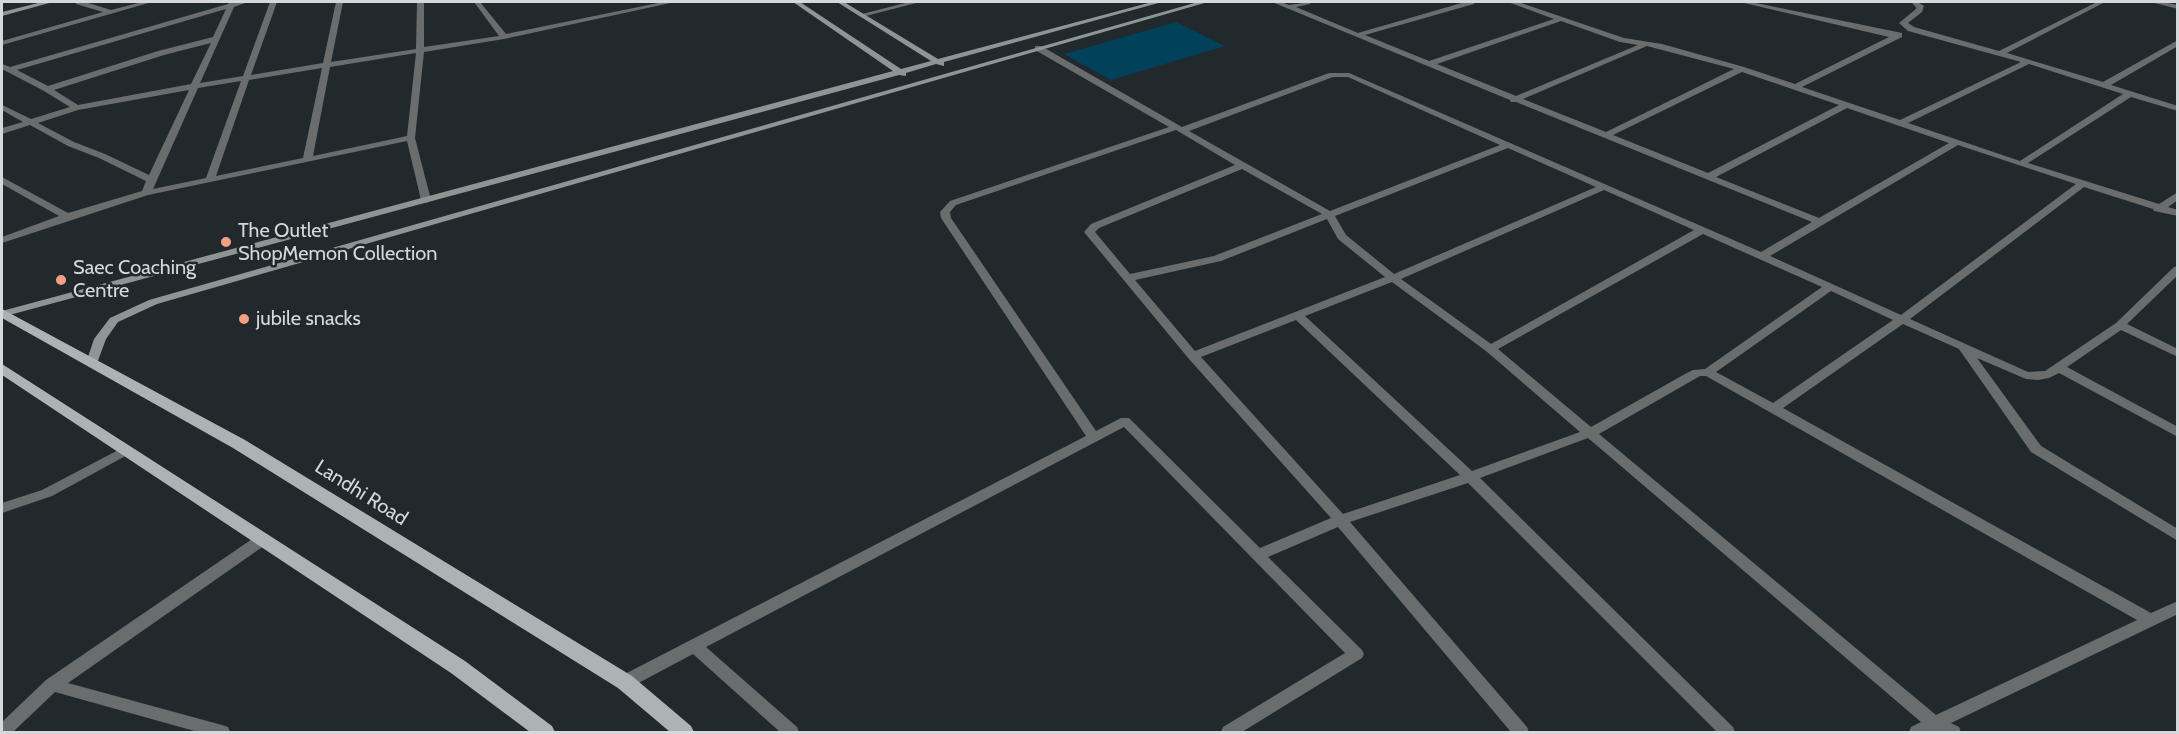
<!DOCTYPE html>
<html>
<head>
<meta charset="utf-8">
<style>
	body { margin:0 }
	#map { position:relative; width:2179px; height:734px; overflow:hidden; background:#22292d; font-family:Cabin,sans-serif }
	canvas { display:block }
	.frame { position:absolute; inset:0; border:3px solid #d4d8db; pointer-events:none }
</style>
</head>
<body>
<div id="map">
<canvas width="2179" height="734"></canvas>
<div class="frame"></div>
</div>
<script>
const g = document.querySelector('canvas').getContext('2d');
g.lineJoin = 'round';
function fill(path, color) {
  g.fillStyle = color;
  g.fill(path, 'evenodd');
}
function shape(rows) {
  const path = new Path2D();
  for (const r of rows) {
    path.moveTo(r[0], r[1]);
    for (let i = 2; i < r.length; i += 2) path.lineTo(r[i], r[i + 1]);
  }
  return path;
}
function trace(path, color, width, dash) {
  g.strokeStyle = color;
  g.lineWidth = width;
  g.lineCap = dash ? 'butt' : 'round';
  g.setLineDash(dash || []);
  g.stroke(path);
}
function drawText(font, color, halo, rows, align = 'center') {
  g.font = font + ' Cabin,sans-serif';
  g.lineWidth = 5;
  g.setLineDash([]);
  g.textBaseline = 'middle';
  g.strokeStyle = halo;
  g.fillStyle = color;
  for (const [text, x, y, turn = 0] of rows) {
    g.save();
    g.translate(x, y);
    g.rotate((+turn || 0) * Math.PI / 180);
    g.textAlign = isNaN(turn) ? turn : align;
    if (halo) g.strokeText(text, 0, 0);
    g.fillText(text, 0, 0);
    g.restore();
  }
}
fill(shape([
	[1176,22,1225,46,1111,80,1064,54]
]), '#02415a');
fill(shape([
	[76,2,85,2,111,10,142,2,152,2,2,45,2,41,103,12,76,4,76,2],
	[230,2,248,2,234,7,200,83,243,76,270,2,277,2,251,75,323,63,336,2,343,2,331,62,416,49,417,2,424,2,424,47,499,36,474,2,480,2,506,34,663,2,675,2,504,39,424,52,415,138,431,200,429,202,426,203,421,200,407,141,148,195,2,243,2,237,59,216,2,184,2,177,68,213,142,191,146,181,99,158,68,146,30,125,2,134,2,128,23,122,2,110,2,105,31,119,70,107,44,91,2,69,2,64,10,67,228,4,230,2],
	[226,9,213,37,158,51,48,86,17,70,226,9],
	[211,43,191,84,78,105,54,90,164,55,211,43],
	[416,53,407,136,313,156,330,67,416,53],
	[322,68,303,158,216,176,249,80,322,68],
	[241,81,206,178,153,189,198,88,241,81],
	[189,90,149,175,105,154,74,142,38,123,78,110,189,90],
	[909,2,920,2,862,17,858,15,909,2],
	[1272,2,1281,2,1289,5,1310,2,1310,4,1296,7,1358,33,1465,2,1474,2,1474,4,1365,35,1429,61,1554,19,1508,2,1518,2,1624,38,1662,44,1744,67,1795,84,1889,37,1740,2,1751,2,1902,33,1902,37,1802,87,1900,120,2021,62,1908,31,1899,23,1916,9,1916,7,1911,2,1918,2,1924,6,1922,12,1908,23,1914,27,1999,51,2097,2,2105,2,2007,53,2103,82,2178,40,2178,46,2111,85,2178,106,2178,111,2131,97,2028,163,2159,204,2178,192,2178,200,2168,207,2178,210,2178,216,2154,211,2153,209,2084,187,1910,319,2028,372,2045,371,2116,323,2174,267,2178,266,2178,275,2127,324,2178,349,2178,357,2121,330,2067,367,2178,427,2178,437,2059,373,2049,378,2038,380,2026,379,1977,358,2041,446,2178,529,2178,541,2031,452,1959,349,1903,324,1783,408,2151,613,2178,601,2178,614,1951,723,1959,727,1961,732,1909,732,1911,727,1921,722,1588,438,1480,478,1733,727,1735,732,1717,732,1468,483,1350,522,1527,727,1529,732,1511,732,1338,527,1268,557,1362,650,1364,654,1362,658,1242,732,1221,732,1223,727,1345,653,1124,427,706,647,797,727,799,732,780,732,693,654,631,687,625,689,619,687,617,682,619,677,1086,436,941,218,940,212,950,201,1169,127,1035,50,1035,46,1041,46,1182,127,1329,73,1349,73,1761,252,1812,222,1516,102,1511,102,1510,100,1272,2],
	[1561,21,1620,42,1638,45,1516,96,1437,64,1561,21],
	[1647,46,1734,69,1606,132,1523,99,1647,46],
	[2029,64,2123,94,2020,161,1908,123,2029,64],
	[1742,72,1839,105,1708,173,1613,135,1742,72],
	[1333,77,1348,77,1500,145,1330,211,1189,131,1333,77],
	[1847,108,1949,143,1819,218,1716,177,1847,108],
	[1176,130,1235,165,1091,224,1084,232,1189,359,1331,518,1260,548,1129,418,1121,418,1096,431,951,218,950,212,956,205,1176,130],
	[1958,145,2076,184,1901,315,1770,256,1958,145],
	[1508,148,1596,187,1394,274,1346,235,1335,216,1508,148],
	[1242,169,1322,214,1214,256,1130,274,1095,232,1099,228,1242,169],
	[1604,190,1694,230,1491,344,1401,279,1604,190],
	[1327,219,1338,239,1385,277,1195,351,1135,280,1221,261,1327,219],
	[1703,234,1822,287,1705,369,1693,370,1685,374,1591,427,1498,349,1703,234],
	[1392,282,1486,351,1580,432,1472,471,1305,316,1392,282],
	[1831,291,1893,320,1773,403,1716,372,1831,291],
	[1296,320,1460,475,1343,514,1201,357,1296,320],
	[1700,376,1706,376,2137,620,1936,715,1599,434,1700,376],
	[2151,2,2163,2,2178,5,2178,9,2151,2],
	[126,446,133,450,131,453,52,496,2,513,2,503,42,490,126,446],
	[263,534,268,535,270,539,268,543,68,683,222,725,228,727,230,732,198,732,55,692,13,732,2,732,2,722,46,680,258,535,263,534]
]), '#696d6e');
fill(shape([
	[42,2,53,2,2,16,2,12,42,2],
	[793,2,800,2,901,69,931,61,837,2,844,2,938,59,1152,2,1162,2,944,62,944,66,936,64,906,73,906,76,899,75,2,317,2,311,893,71,793,2],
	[1198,2,1208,2,157,304,118,322,106,339,96,366,92,367,86,363,94,339,110,318,149,300,1198,2]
]), '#8d9595');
fill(shape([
	[2,309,245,440,632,676,691,726,694,732,670,732,618,688,233,448,2,318,2,309],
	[2,364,465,661,552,726,555,732,530,732,451,673,2,375,2,364]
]), '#aab4b4');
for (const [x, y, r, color] of [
	[226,242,6,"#f39f84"],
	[61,280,6,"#f39f84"],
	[244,319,6,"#f39f84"]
]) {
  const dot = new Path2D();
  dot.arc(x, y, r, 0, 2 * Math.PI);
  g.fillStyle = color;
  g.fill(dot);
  trace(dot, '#22292d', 2);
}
drawText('20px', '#d4d8db', '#22292d', [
	["The Outlet",238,231],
	["ShopMemon Collection",238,254],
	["Saec Coaching",73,268],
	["Centre",73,291],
	["jubile snacks",256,319]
], 'left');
drawText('20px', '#d4d8db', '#22292d', [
	["Landhi Road",361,493,32]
]);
</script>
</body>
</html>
